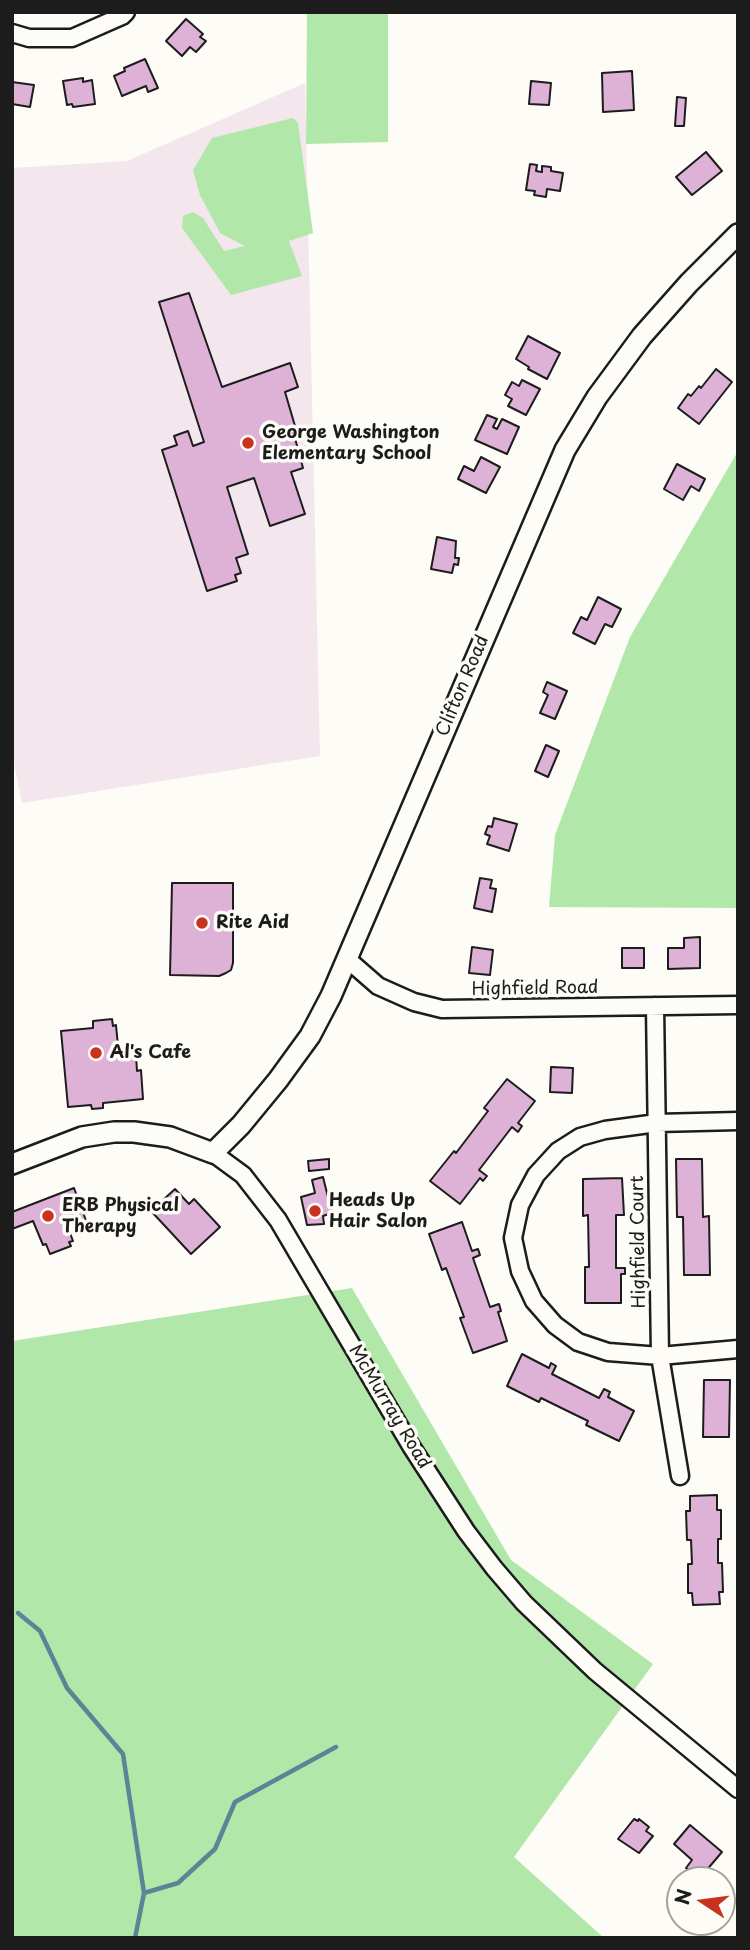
<!DOCTYPE html>
<html>
<head>
<meta charset="utf-8">
<style>
	body { margin:0 }
	#map { position:relative; width:750px; height:1950px; overflow:hidden; background:#fdfcf7; font-family:"Playpen Sans",sans-serif }
	canvas { display:block }
	.frame { position:absolute; inset:0; border:14px solid #1c1c1c; pointer-events:none }
	.north { position:absolute; left:666px; top:1866px; width:70px; height:70px; box-sizing:border-box; background:#fdfcf7; border:2px solid #a3a29f; border-radius:50%; rotate:283deg; font-size:19px; font-weight:700; line-height:28px; text-align:center; color:#1c1c1c }
	.north::after { content:''; display:block; margin:auto; width:24px; height:32px; background:#c8321e; clip-path:polygon(50% 0,100% 100%,50% 72%,0 100%) }
</style>
</head>
<body>
<div id="map">
<canvas width="750" height="1950"></canvas>
<div class="frame"></div>
<div class="north">N</div>
</div>
<script>
const g = document.querySelector('canvas').getContext('2d');
g.lineJoin = 'round';
function fill(path, color) {
  g.fillStyle = color;
  g.fill(path, 'evenodd');
}
function shape(rows) {
  const path = new Path2D();
  for (const r of rows) {
    path.moveTo(r[0], r[1]);
    for (let i = 2; i < r.length; i += 2) path.lineTo(r[i], r[i + 1]);
  }
  return path;
}
function trace(path, color, width, dash) {
  g.strokeStyle = color;
  g.lineWidth = width;
  g.lineCap = dash ? 'butt' : 'round';
  g.setLineDash(dash || []);
  g.stroke(path);
}
function drawText(font, color, halo, rows, align = 'center') {
  g.font = font + ' "Playpen Sans",sans-serif';
  g.lineWidth = 7;
  g.setLineDash([]);
  g.textBaseline = 'middle';
  g.strokeStyle = halo;
  g.fillStyle = color;
  for (const [text, x, y, turn = 0] of rows) {
    g.save();
    g.translate(x, y);
    g.rotate((+turn || 0) * Math.PI / 180);
    g.textAlign = isNaN(turn) ? turn : align;
    if (halo) g.strokeText(text, 0, 0);
    g.fillText(text, 0, 0);
    g.restore();
  }
}
fill(shape([
	[305,83,320,756,22,803,12,754,12,168,127,161]
]), '#f4e6ed');
fill(shape([
	[307,12,388,12,388,142,306,144],
	[293,118,298,123,313,233,289,241,302,276,231,295,182,228,183,216,193,212,203,218,224,251,245,246,220,233,200,195,193,170,212,138],
	[738,451,736,908,549,907,555,835,630,637],
	[352,1288,511,1560,653,1664,514,1857,604,1938,12,1938,12,1341]
]), '#b2e7aa');
trace(shape([
	[18,1613,40,1631,67,1688,123,1754,144,1893,135,1938],
	[144,1893,178,1883,215,1849,235,1802,336,1747]
]), '#5a8595', 4.5);
const building = shape([
	[186,19,203,34,200,37,206,41,196,52,190,47,182,56,166,41,186,19],
	[145,59,158,88,148,92,146,86,122,96,114,76,125,71,124,68,145,59],
	[632,71,634,110,603,112,602,73,632,71],
	[83,78,83,82,92,80,95,104,73,107,72,104,67,105,63,81,83,78],
	[531,81,551,83,549,105,529,104,531,81],
	[12,82,34,85,30,107,12,104,12,82],
	[677,97,686,98,684,126,675,126,677,97],
	[706,152,722,171,692,195,676,177,706,152],
	[530,164,537,165,536,171,542,172,542,166,551,167,551,171,563,173,560,191,547,189,546,197,534,195,535,191,526,190,530,164],
	[189,293,222,387,290,363,298,387,285,392,295,426,292,427,303,468,291,472,305,514,270,526,254,478,227,487,248,554,236,558,241,573,235,575,237,581,207,591,162,450,177,445,174,436,188,431,193,446,204,442,159,302,189,293],
	[528,336,560,353,547,379,528,369,529,367,516,359,528,336],
	[716,369,732,382,699,424,678,408,688,394,691,396,699,386,701,388,716,369],
	[522,380,540,389,526,415,508,406,512,399,505,395,512,382,519,386,522,380],
	[487,415,497,419,493,427,497,429,502,419,519,427,507,454,475,440,487,415],
	[481,457,500,467,486,493,458,479,464,466,474,471,481,457],
	[677,464,705,479,699,491,691,486,683,500,664,489,677,464],
	[437,537,456,541,455,558,459,558,458,565,454,564,452,573,431,569,437,537],
	[598,597,621,609,612,627,605,624,595,644,573,633,581,617,587,620,598,597],
	[547,682,567,691,555,719,540,713,548,695,543,692,547,682],
	[546,745,559,751,548,777,535,771,546,745],
	[494,818,517,824,509,851,487,844,490,836,485,834,488,826,492,827,494,818],
	[480,878,492,880,490,888,496,889,492,912,474,908,480,878],
	[172,883,233,883,233,963,231,970,226,973,219,976,170,975,172,883],
	[700,937,700,968,668,969,668,948,684,948,684,938,700,937],
	[472,947,493,950,490,975,469,973,472,947],
	[622,948,644,948,644,968,622,968,622,948],
	[112,1019,113,1026,116,1025,119,1057,136,1055,137,1071,141,1070,143,1099,103,1103,103,1108,92,1109,91,1105,68,1107,61,1031,93,1028,93,1021,112,1019],
	[551,1067,573,1068,572,1093,550,1092,551,1067],
	[507,1079,535,1101,518,1123,522,1126,518,1132,512,1127,479,1170,487,1176,483,1181,480,1178,460,1204,430,1181,454,1151,456,1153,488,1111,484,1108,507,1079],
	[329,1159,329,1169,309,1171,308,1161,329,1159],
	[676,1159,702,1159,703,1217,709,1216,710,1275,684,1275,683,1217,677,1217,676,1159],
	[323,1177,332,1213,323,1216,324,1224,307,1225,301,1197,315,1193,312,1180,323,1177],
	[622,1178,624,1215,616,1215,616,1268,625,1268,625,1274,621,1274,621,1303,585,1303,585,1267,589,1267,588,1215,583,1216,583,1179,622,1178],
	[74,1188,88,1226,70,1233,73,1241,69,1242,71,1246,50,1254,46,1244,43,1245,33,1221,12,1229,12,1212,74,1188],
	[175,1189,189,1204,194,1199,220,1227,191,1254,151,1211,175,1189],
	[462,1222,472,1251,478,1249,480,1255,473,1258,490,1307,499,1304,501,1311,498,1312,507,1341,473,1353,460,1318,464,1317,446,1268,442,1270,429,1234,462,1222],
	[522,1354,549,1368,551,1363,556,1366,552,1374,599,1398,604,1389,610,1392,608,1397,634,1411,619,1441,586,1425,588,1421,541,1398,539,1402,507,1386,522,1354],
	[704,1380,730,1380,729,1437,703,1437,704,1380],
	[717,1495,717,1510,721,1510,721,1539,718,1539,718,1563,722,1563,723,1592,719,1592,720,1604,693,1605,692,1593,688,1593,688,1564,692,1564,691,1540,687,1540,686,1511,690,1511,690,1496,717,1495],
	[634,1819,638,1821,639,1819,649,1827,646,1831,653,1836,639,1853,618,1839,634,1819],
	[690,1825,722,1852,699,1879,686,1868,692,1860,674,1844,690,1825]
]);
fill(building, '#deb2d7');
trace(building, '#1c1c1c', 2);
const minor = shape([
	[12,33,29,38,72,38,122,16,126,12],
	[347,959,378,986,414,1002,442,1009,738,1005],
	[655,1006,660,1356,680,1476],
	[738,1121,657,1123,605,1130,580,1137,558,1151,536,1175,520,1205,513,1238,520,1271,534,1301,555,1325,578,1342,608,1352,660,1356,738,1349],
	[213,1153,243,1175,278,1220,411,1446,466,1531,494,1568,524,1603,595,1671,738,1789]
]);
const major = shape([
	[12,1164,82,1137,114,1132,134,1132,170,1137,213,1153,241,1125,278,1080,310,1036,331,996,565,450,597,397,642,336,689,283,738,234]
]);
trace(minor, '#1c1c1c', 21);
trace(major, '#1c1c1c', 24);
trace(minor, '#fdfcf7', 16);
trace(major, '#fdfcf7', 19);
for (const [x, y, r, color] of [
	[248,443,7,"#c8321e"],
	[202,923,7,"#c8321e"],
	[96,1053,7,"#c8321e"],
	[315,1211,7,"#c8321e"],
	[48,1216,7,"#c8321e"]
]) {
  const dot = new Path2D();
  dot.arc(x, y, r, 0, 2 * Math.PI);
  g.fillStyle = color;
  g.fill(dot);
  trace(dot, '#fdfcf7', 2.5);
}
drawText('bold 18px', '#1c1c1c', '#fdfcf7', [
	["George Washington",262,433],
	["Elementary School",262,454],
	["Rite Aid",216,923],
	["Al's Cafe",110,1053],
	["Heads Up",329,1201],
	["Hair Salon",329,1222],
	["ERB Physical",62,1206],
	["Therapy",62,1227]
], 'left');
drawText('18px', '#1c1c1c', '#fdfcf7', [
	["Clifton Road",463,686,-67],
	["Highfield Road",535,989,-1],
	["Highfield Court",639,1242,-91],
	["McMurray Road",389,1407,59]
]);
</script>
</body>
</html>
